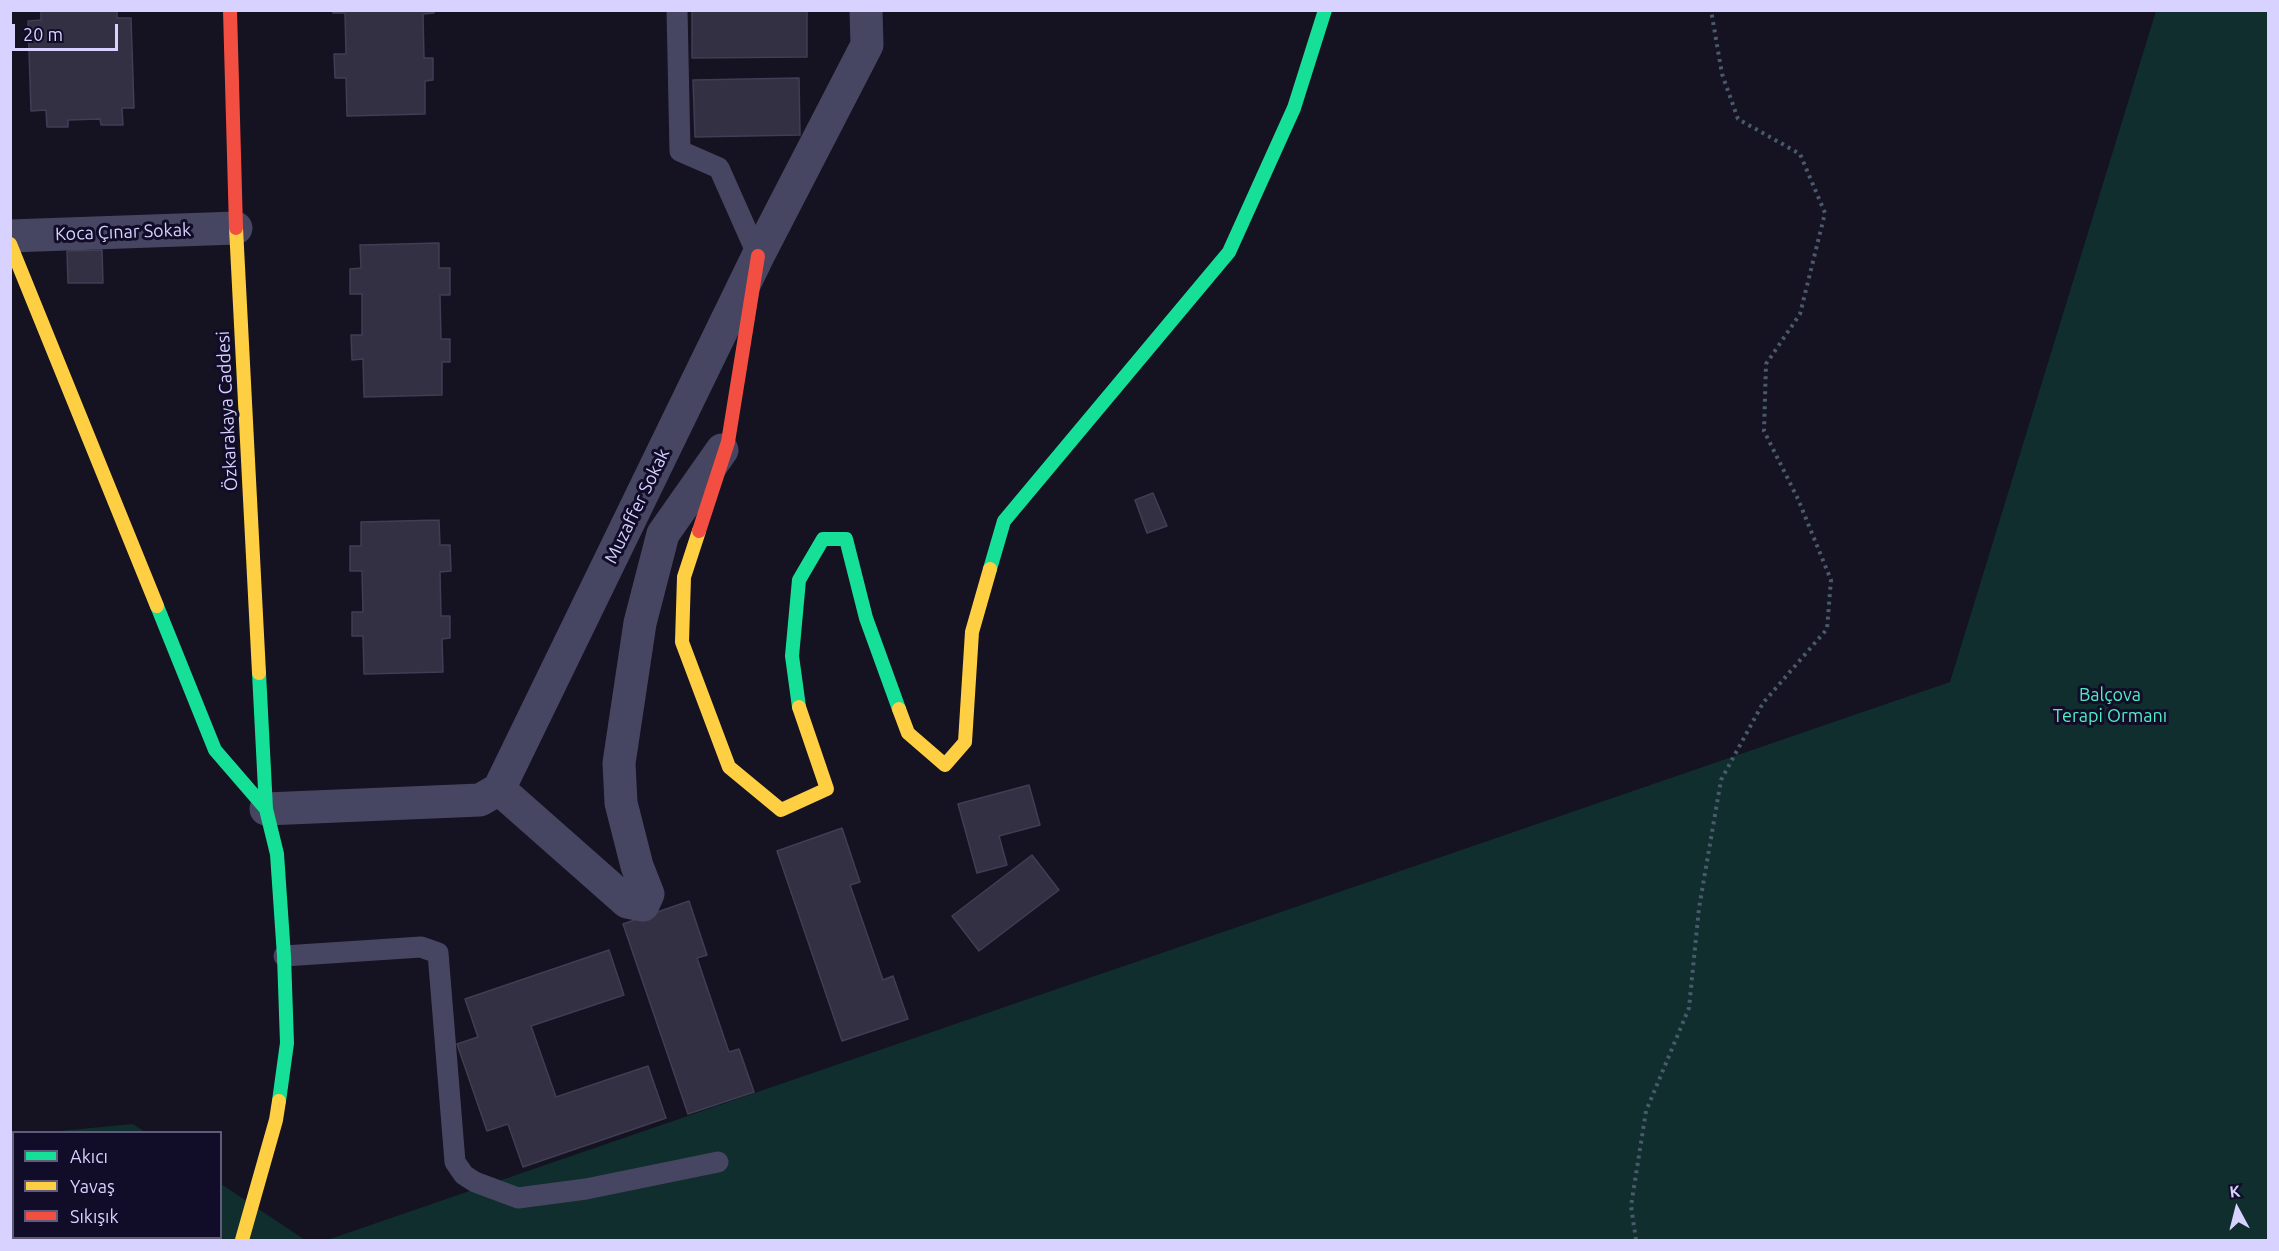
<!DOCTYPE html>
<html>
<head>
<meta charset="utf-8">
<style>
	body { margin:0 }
	#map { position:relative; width:2279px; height:1251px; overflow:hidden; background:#151221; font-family:Ubuntu,sans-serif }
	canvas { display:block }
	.frame { position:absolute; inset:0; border:12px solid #d7d2ff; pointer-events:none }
	.legend { position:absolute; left:12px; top:1131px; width:210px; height:108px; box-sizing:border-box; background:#110c27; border:2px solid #605b7d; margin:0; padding:8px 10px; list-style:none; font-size:18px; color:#d7d2ff }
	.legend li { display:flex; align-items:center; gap:12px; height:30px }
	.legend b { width:30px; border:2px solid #605b7d }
	.north { position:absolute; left:2207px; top:1179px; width:60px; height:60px; -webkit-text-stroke:4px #110c27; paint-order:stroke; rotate:353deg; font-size:16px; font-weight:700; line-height:24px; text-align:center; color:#d7d2ff }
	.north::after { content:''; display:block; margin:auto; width:21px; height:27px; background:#d7d2ff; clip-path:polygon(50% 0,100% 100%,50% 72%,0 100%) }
	.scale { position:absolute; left:12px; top:24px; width:106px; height:27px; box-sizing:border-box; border:3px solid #d7d2ff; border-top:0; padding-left:8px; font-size:18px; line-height:21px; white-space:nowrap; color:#d7d2ff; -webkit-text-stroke:4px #110c27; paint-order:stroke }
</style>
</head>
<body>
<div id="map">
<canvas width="2279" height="1251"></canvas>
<div class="frame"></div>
<ul class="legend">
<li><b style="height:8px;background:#16e098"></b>Akıcı</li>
<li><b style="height:8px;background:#ffcf43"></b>Yavaş</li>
<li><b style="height:8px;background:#f24e42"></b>Sıkışık</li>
</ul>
<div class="north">K</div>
<div class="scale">20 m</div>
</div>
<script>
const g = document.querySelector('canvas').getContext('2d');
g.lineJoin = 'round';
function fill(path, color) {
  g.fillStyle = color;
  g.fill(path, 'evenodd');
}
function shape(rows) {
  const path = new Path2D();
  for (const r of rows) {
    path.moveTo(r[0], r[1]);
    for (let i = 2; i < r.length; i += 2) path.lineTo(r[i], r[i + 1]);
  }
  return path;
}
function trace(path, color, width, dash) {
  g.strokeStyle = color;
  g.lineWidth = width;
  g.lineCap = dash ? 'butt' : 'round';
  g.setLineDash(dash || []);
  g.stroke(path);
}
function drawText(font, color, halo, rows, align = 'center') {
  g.font = font + ' Ubuntu,sans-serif';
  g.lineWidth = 6;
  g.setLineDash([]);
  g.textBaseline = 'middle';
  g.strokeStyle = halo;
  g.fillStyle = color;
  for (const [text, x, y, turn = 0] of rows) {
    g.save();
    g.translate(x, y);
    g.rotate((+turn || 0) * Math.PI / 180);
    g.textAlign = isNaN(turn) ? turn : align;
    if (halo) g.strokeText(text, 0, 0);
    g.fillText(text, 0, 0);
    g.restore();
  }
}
fill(shape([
	[2156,11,2268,11,2268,1240,327,1240,1950,682],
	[133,1124,145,1132,49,1132],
	[10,1136,13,1136,14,1238,220,1238,221,1184,305,1240,11,1240]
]), '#102e2e');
const building = shape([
	[117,10,117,18,131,18,134,108,122,108,123,125,101,125,100,119,68,120,68,127,47,127,46,110,31,111,28,21,41,20,41,10,117,10],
	[333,10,434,10,434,13,423,14,424,58,433,58,433,80,425,81,425,114,347,116,346,78,335,78,334,54,346,54,345,13,333,13,333,10],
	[692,10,807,10,807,57,692,58,692,10],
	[799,78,800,135,695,137,693,80,799,78],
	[439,243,439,268,450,268,450,295,440,295,441,339,450,339,450,362,442,362,442,395,364,397,363,359,352,360,351,335,362,335,362,294,350,294,350,269,361,268,360,245,439,243],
	[102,250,103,283,68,283,67,251,102,250],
	[1153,493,1167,526,1147,533,1135,500,1153,493],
	[439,520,440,545,450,545,451,571,440,572,441,616,450,616,450,638,442,639,443,672,364,674,363,636,352,636,352,612,363,612,362,571,350,571,350,546,361,546,361,522,439,520],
	[1029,785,1040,825,999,836,1007,865,977,873,958,804,1029,785],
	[842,828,860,882,850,885,883,980,893,976,908,1019,842,1041,777,851,842,828],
	[1032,855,1059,890,979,951,952,916,1032,855],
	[689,901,707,955,697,958,729,1052,739,1049,754,1092,688,1114,623,924,689,901],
	[609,950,624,995,531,1026,556,1097,648,1066,666,1118,523,1167,508,1124,487,1131,457,1044,478,1037,465,999,609,950]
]);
fill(building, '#333043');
trace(building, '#413d55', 1.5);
trace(shape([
	[1636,1240,1631,1206,1646,1111,1689,1008,1699,908,1721,780,1763,703,1827,629,1831,580,1798,499,1764,431,1766,364,1800,314,1825,213,1800,154,1738,119,1722,74,1711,10]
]), '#485a6c', 4, [3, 4.5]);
trace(shape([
	[677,10,680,151,719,168,758,256],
	[284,956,421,947,438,953,455,1162,464,1175,475,1182,518,1198,586,1189,718,1162]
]), '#474662', 21);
trace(shape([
	[10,236,236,228],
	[499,789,627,902,643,905,648,894,637,866,621,803,619,763,640,623,663,534,722,450],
	[266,809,480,800,499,789,758,256,867,45,866,10]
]), '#474662', 33);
trace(shape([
	[990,569,1004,521,1229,252,1294,108,1325,10],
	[157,606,215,750,266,809,277,854,284,956,287,1043,279,1101],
	[259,673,266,809],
	[799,707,792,656,799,580,823,539,846,539,866,618,899,709]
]), '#16e098', 14);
trace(shape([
	[236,228,259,673],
	[10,244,157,606],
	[699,531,684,577,682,642,729,767,781,810,827,789,799,707],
	[899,709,908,733,945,765,965,742,972,632,990,569],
	[242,1240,276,1120,279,1101]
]), '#ffcf43', 14);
trace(shape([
	[230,10,236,228],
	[699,531,728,442,758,256]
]), '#f24e42', 14);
drawText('18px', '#d7d2ff', '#110c27', [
	["Koca Çınar Sokak",123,232,-2],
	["Özkarakaya Caddesi",227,411,-93],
	["Muzaffer Sokak",637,506,-64]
]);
drawText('18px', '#51ecc4', '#110c27', [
	["Balçova",2110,695],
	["Terapi Ormanı",2110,716]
]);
</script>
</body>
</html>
